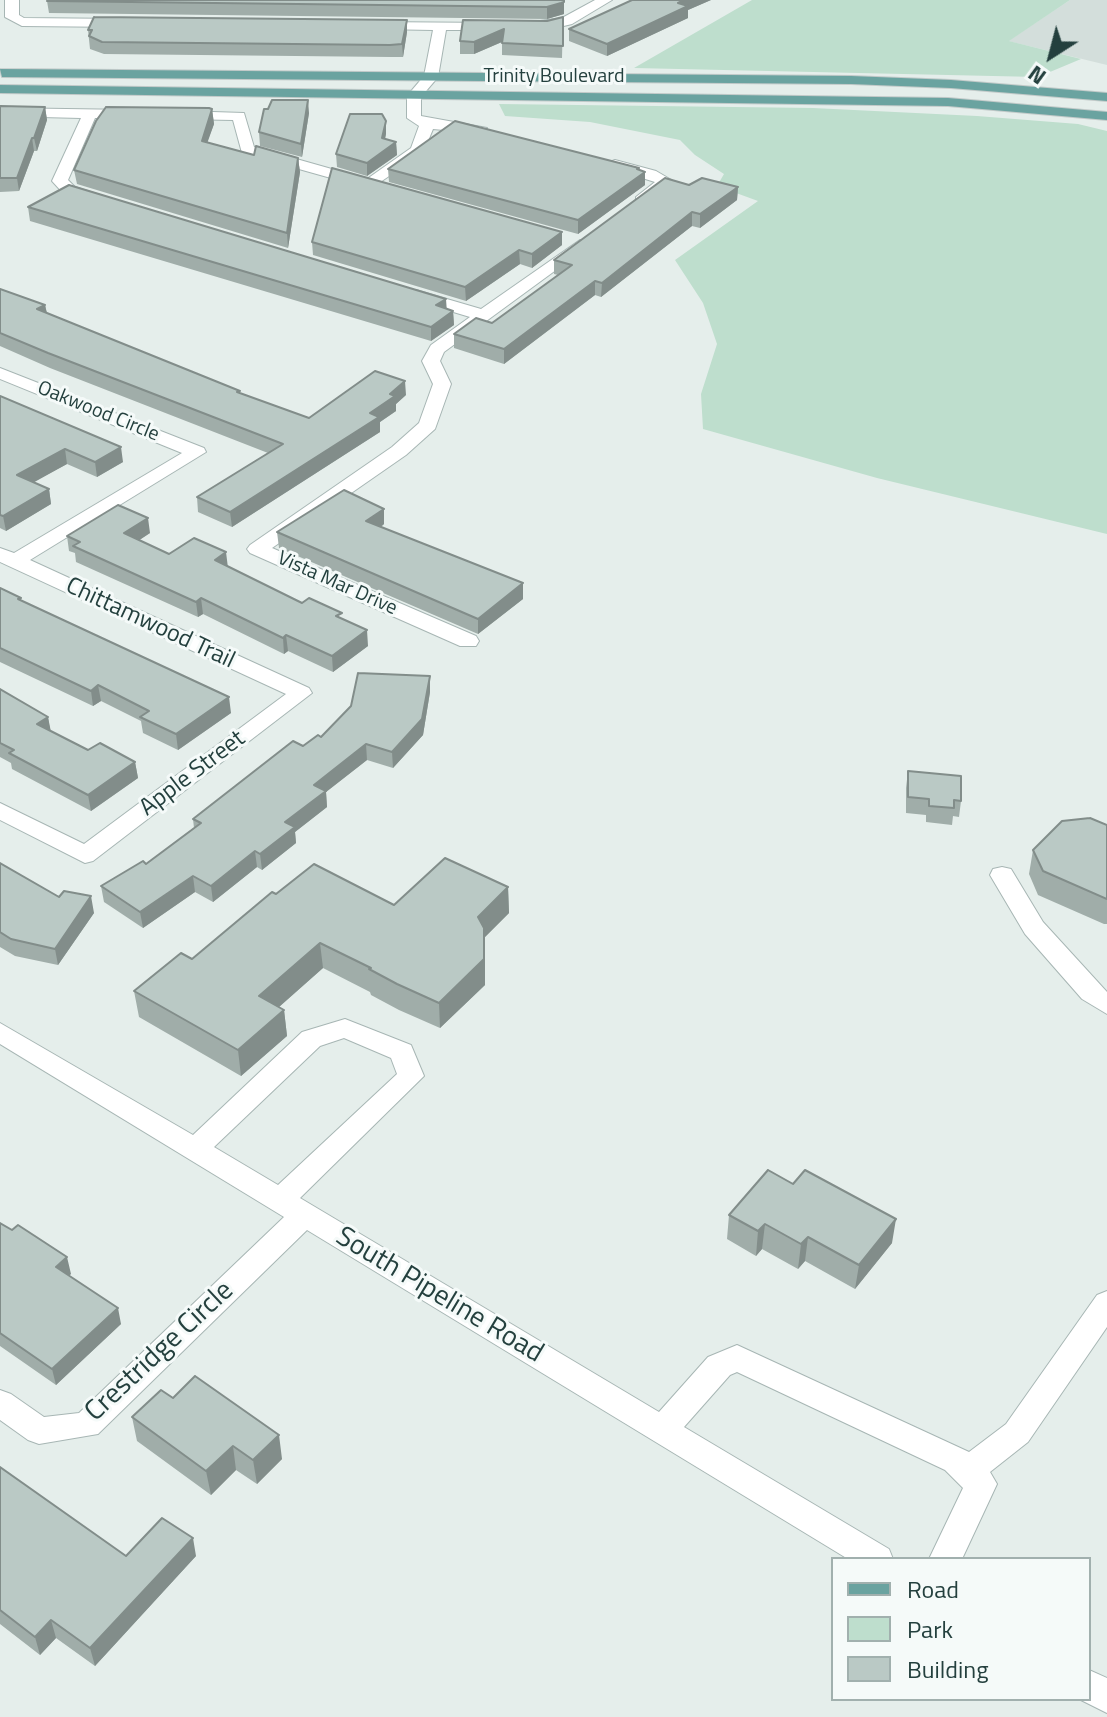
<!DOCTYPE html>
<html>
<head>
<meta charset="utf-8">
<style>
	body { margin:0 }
	#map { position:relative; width:1107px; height:1717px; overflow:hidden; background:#e5eeeb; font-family:"Titillium Web",sans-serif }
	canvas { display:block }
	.legend { position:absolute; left:831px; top:1557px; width:260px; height:144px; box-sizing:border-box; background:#f5faf9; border:2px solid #a1b0ae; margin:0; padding:10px 14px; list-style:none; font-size:24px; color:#24403e }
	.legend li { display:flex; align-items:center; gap:16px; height:40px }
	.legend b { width:40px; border:2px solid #a1b0ae }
	.north { position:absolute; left:1011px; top:16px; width:80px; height:80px; -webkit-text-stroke:6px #f5faf9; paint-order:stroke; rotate:216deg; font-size:22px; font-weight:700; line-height:32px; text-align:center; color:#24403e }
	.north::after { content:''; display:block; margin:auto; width:28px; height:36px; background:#24403e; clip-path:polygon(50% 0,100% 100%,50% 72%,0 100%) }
</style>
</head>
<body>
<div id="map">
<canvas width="1107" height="1717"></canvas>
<ul class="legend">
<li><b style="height:10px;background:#6aa3a0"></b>Road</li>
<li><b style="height:22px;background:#bedecd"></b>Park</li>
<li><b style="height:22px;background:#bac9c5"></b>Building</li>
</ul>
<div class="north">N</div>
</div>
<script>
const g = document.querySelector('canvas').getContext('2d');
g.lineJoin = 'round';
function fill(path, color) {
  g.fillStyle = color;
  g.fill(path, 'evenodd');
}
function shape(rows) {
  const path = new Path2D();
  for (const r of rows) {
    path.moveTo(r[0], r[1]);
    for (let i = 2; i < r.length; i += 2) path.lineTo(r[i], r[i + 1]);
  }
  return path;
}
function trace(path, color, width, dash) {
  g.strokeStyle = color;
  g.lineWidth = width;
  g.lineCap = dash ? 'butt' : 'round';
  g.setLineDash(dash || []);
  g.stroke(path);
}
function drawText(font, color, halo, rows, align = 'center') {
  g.font = font + ' "Titillium Web",sans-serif';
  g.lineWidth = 6;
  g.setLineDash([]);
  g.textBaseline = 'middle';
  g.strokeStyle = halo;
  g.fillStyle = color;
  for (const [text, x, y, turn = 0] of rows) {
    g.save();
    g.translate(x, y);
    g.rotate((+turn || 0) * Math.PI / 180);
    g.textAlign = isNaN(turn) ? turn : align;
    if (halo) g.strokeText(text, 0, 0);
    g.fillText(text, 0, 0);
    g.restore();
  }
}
fill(shape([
	[1070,0,1107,0,1107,65,1008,41]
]), '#d3dedb');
fill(shape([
	[752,0,1070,0,1009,41,1081,59,1038,77,634,68],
	[499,104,813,108,977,116,1078,124,1107,131,1107,534,877,478,703,429,701,394,717,344,703,303,675,260,758,201,717,186,724,174,695,155,680,140,590,122,505,116]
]), '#bedecd');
const minor = shape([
	[5,0,19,0,19,15,24,18,124,19,131,23,124,27,22,26,5,17,5,0],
	[595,0,612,0,572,24,547,30,533,30,526,26,533,22,562,18,595,0],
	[372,22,497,23,499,26,492,30,446,30,438,77,421,97,421,116,487,128,487,134,433,129,423,153,370,189,242,153,233,120,181,119,174,115,181,111,244,113,254,147,367,179,411,148,419,126,407,118,407,96,424,76,433,30,377,29,372,28,372,22],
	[0,108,132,110,139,114,132,118,95,118,68,180,75,187,100,195,102,198,94,203,63,193,52,181,81,118,0,116,0,108],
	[615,160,656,171,673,181,648,203,636,203,636,197,655,182,610,168,610,162,615,160],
	[580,240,588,245,586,248,444,352,440,361,451,384,435,429,406,455,272,548,476,636,479,641,476,646,460,646,250,553,247,549,250,545,392,447,419,423,433,384,422,361,431,345,470,317,410,299,408,295,410,291,416,290,481,309,580,240],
	[0,368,204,448,206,452,30,560,309,688,312,693,93,861,85,863,0,820,0,803,84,844,286,694,0,562,0,548,14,553,182,453,0,379,0,368],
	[1002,867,1011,869,1043,922,1107,992,1107,1014,1082,999,1025,934,990,875,993,869,1002,867],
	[345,1019,411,1045,424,1076,300,1198,659,1412,708,1357,737,1345,969,1452,1006,1424,1097,1295,1107,1291,1107,1327,1028,1442,990,1472,997,1484,962,1559,929,1559,963,1488,945,1470,737,1372,730,1375,684,1427,889,1549,893,1559,848,1559,307,1230,98,1434,39,1444,28,1440,0,1420,0,1390,11,1394,44,1417,79,1413,284,1217,0,1044,0,1023,193,1135,302,1032,345,1019],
	[344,1038,391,1058,397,1074,278,1185,214,1147,320,1046,344,1038],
	[1089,1670,1107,1678,1107,1713,1079,1699,1089,1699,1089,1670]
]);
const major = shape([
	[0,69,851,76,951,80,1107,93,1107,101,951,88,851,84,2,77,0,69],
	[0,85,948,98,1107,112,1107,120,948,106,0,93,0,85]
]);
trace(minor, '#a7b6b4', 2);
trace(major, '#c2cac9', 2);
fill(minor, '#fff');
fill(major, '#6aa3a0');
fill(shape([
	[564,0,564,14,547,19,49,13,47,1],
	[632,0,711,0,688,10,688,18,607,56,569,41,569,29],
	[563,17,562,58,502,55,502,42,474,54,460,54,460,41],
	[88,30,407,32,403,57,391,57,104,54,90,49],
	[0,106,45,107,47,120,37,151,34,151,19,191,0,192],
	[212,109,214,124,207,142,254,155,298,158,300,172,288,248,77,184,74,170],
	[268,109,309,113,302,157,260,146,259,132],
	[386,134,385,139,396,142,397,155,367,176,337,167,336,154],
	[639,168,639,170,645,172,645,185,578,234,389,182,388,169],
	[689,185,738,187,737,200,700,228,692,226,601,297,595,295,504,364,454,348,454,334,492,323,558,275,554,274,554,260],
	[28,207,446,309,453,311,454,325,431,341,30,221],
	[312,242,562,245,532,268,520,264,466,301,313,255],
	[0,289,45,305,47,313,240,393,309,418,406,395,396,404,396,411,380,422,380,432,232,527,198,512,197,497,268,453,50,368,0,346],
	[0,396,123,462,97,477,67,464,33,482,49,489,51,504,6,531,0,528],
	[384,509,384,524,381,527,523,599,478,634,279,548,277,532],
	[150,533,139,540,169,554,228,567,302,603,368,646,333,672,288,651,284,654,203,614,198,617,76,562,75,553,69,551,67,536],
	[0,588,21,598,21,601,231,713,178,750,143,733,141,721,101,701,93,706,0,662],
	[0,689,48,717,50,731,88,750,135,762,138,778,91,811,12,769,11,763,0,757],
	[430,692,423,735,393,768,367,760,326,792,327,807,295,832,296,843,262,870,257,867,213,902,195,892,143,928,104,902,101,886,146,864,194,828,193,819,303,746,321,737],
	[908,771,961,801,959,817,953,816,952,825,926,822,926,815,906,813,906,788],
	[1107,825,1107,924,1104,924,1038,895,1029,874,1033,850],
	[0,863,59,897,94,913,58,965,15,956,0,947],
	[508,887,509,913,485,937,485,985,440,1028,399,1010,371,995,370,992,323,968,279,1007,284,1010,287,1036,241,1076,139,1017,134,991,192,959,276,894,394,905],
	[729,1215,892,1243,855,1289,805,1261,798,1269,762,1249,756,1256,727,1239],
	[0,1223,71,1274,69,1275,121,1324,56,1385,0,1346],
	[173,1398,282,1459,257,1484,236,1470,211,1495,137,1441,132,1417],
	[0,1467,126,1556,196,1556,95,1666,56,1638,40,1655,0,1624]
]), '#a0ada9');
fill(shape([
	[564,0,564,14,547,19,547,7],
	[684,0,711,0,688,10,688,18,607,56,607,44],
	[407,20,407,32,403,57,402,44],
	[504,29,504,41,474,54,474,42],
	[308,100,309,113,302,157,301,144],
	[45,107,47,120,37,151,34,138],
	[212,109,214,124,203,155,202,141],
	[386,121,386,134,382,151,382,138],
	[32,138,34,151,19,191,17,178],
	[396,142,397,155,367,176,367,163],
	[298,158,300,172,288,248,287,233],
	[639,168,639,176,645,172,645,185,578,234,578,220],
	[738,187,737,200,700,228,700,214],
	[692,212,692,226,601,297,602,283],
	[562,232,562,245,532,268,532,254],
	[519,250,520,264,466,301,465,287],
	[595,281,595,295,504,364,504,349],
	[446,299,447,313,436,305],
	[45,305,48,319,37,309],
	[453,311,454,325,431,341,431,327],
	[405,381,406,395,396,404,396,411,380,422,380,432,232,527,230,512,370,413],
	[121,447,123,462,97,477,95,462],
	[65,449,67,464,20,490,17,475],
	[49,489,51,504,6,531,3,516],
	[384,509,384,524,368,536,366,521],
	[148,518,150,533,126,549,124,533],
	[226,552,228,568,215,560],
	[523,583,523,599,478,634,478,619],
	[201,598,203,614,198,617,196,602],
	[367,630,368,646,333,672,332,656],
	[286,635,288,651,284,654,283,638],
	[430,676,430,692,423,735,393,768,392,752],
	[98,685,101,701,93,706,91,691],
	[229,697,231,713,178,750,176,734],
	[48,717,51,732,37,724],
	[366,744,367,760,326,792,327,807,295,832,296,843,262,870,260,854,314,785],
	[135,762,138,778,91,811,88,795],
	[255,851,257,867,213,902,211,886],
	[193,876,195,892,143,928,140,912],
	[508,887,509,913,485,937,485,985,440,1028,439,1003,478,917],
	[91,896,94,913,58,965,55,949],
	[320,943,323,968,262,1022,259,996],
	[284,1010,287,1036,241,1076,238,1050],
	[896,1219,892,1243,855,1289,859,1265],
	[765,1224,762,1249,756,1256,758,1231],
	[808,1237,805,1261,798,1269,801,1244],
	[67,1257,71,1274,60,1283,56,1267],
	[118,1308,121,1324,56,1385,52,1369],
	[279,1435,282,1459,257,1484,253,1460],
	[233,1446,236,1470,211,1495,206,1471],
	[193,1538,196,1556,95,1666,90,1648],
	[51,1620,56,1638,40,1655,35,1637]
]), '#828d8a');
const building = shape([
	[48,0,564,0,564,2,561,3,547,7,47,1,48,0],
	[632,0,684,0,678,3,688,6,607,44,569,29,632,0],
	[94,17,407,20,402,44,390,45,102,42,89,36,92,30,88,30,94,17],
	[563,17,563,46,502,43,504,29,474,42,460,41,463,20,547,21,563,17],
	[272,100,308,100,301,144,259,132,264,109,268,109,272,100],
	[0,106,45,107,34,138,32,138,17,178,0,178,0,106],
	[106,107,209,108,212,109,202,141,254,155,256,146,298,158,287,233,74,170,96,121,106,107],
	[350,114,382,114,386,121,382,138,396,142,367,163,336,154,350,114],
	[455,121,639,168,637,169,645,172,578,220,388,169,455,121],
	[332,168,562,232,532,254,519,250,465,287,312,242,332,168],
	[665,178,689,185,702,178,738,187,700,214,692,212,602,283,595,281,504,349,454,334,476,318,492,323,572,265,554,260,665,178],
	[69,185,446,299,436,305,453,311,431,327,28,207,69,185],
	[0,289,45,305,37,309,240,391,237,392,309,418,375,371,405,381,390,394,395,396,370,413,379,417,230,512,197,497,283,444,48,353,0,333,0,289],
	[0,396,121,447,95,462,65,449,17,475,49,489,3,516,0,515,0,396],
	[344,490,384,509,366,521,523,583,478,619,277,532,344,490],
	[118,505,148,518,124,533,169,554,194,538,226,552,215,560,302,603,309,598,342,613,336,616,367,630,332,656,286,635,283,638,201,598,196,602,73,546,80,542,67,536,118,505],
	[0,588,21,598,18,599,229,697,176,734,140,717,149,711,98,685,91,691,0,648,0,588],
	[358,673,430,676,422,719,392,752,366,744,314,785,326,791,285,822,295,827,260,854,255,851,211,886,193,876,140,912,101,886,143,861,146,864,201,823,193,819,293,741,303,746,318,735,321,737,351,706,358,673],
	[0,689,48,717,37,724,88,750,100,743,135,762,88,795,9,753,14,750,0,743,0,689],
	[908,771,961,776,961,801,954,800,954,808,929,806,929,799,908,797,908,771],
	[1090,818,1107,825,1107,899,1043,871,1033,850,1062,821,1090,818],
	[445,858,508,887,478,917,484,928,484,959,439,1003,397,984,369,969,371,968,320,943,259,996,284,1010,238,1050,134,991,181,953,192,959,272,892,276,894,314,864,394,905,445,858],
	[0,863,59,897,64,891,91,896,55,949,11,939,0,932,0,863],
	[768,1170,793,1184,805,1170,896,1219,859,1265,808,1237,801,1244,765,1224,758,1231,729,1215,768,1170],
	[0,1223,12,1230,18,1225,67,1257,56,1267,118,1308,52,1369,0,1333,0,1223],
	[195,1376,279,1435,253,1460,233,1446,206,1471,132,1417,161,1390,173,1398,195,1376],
	[0,1467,126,1556,162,1518,193,1538,90,1648,51,1620,35,1637,0,1610,0,1467]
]);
fill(building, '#bac9c5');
trace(building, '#828d8a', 2);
drawText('20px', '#24403e', '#f5faf9', [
	["Trinity Boulevard",554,77],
	["Oakwood Circle",98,412,22],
	["Vista Mar Drive",337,584,24]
]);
drawText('24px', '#24403e', '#f5faf9', [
	["Chittamwood Trail",150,624,25],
	["Apple Street",193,774,-37]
]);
drawText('28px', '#24403e', '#f5faf9', [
	["South Pipeline Road",439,1296,31],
	["Crestridge Circle",160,1352,-43]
]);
</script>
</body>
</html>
